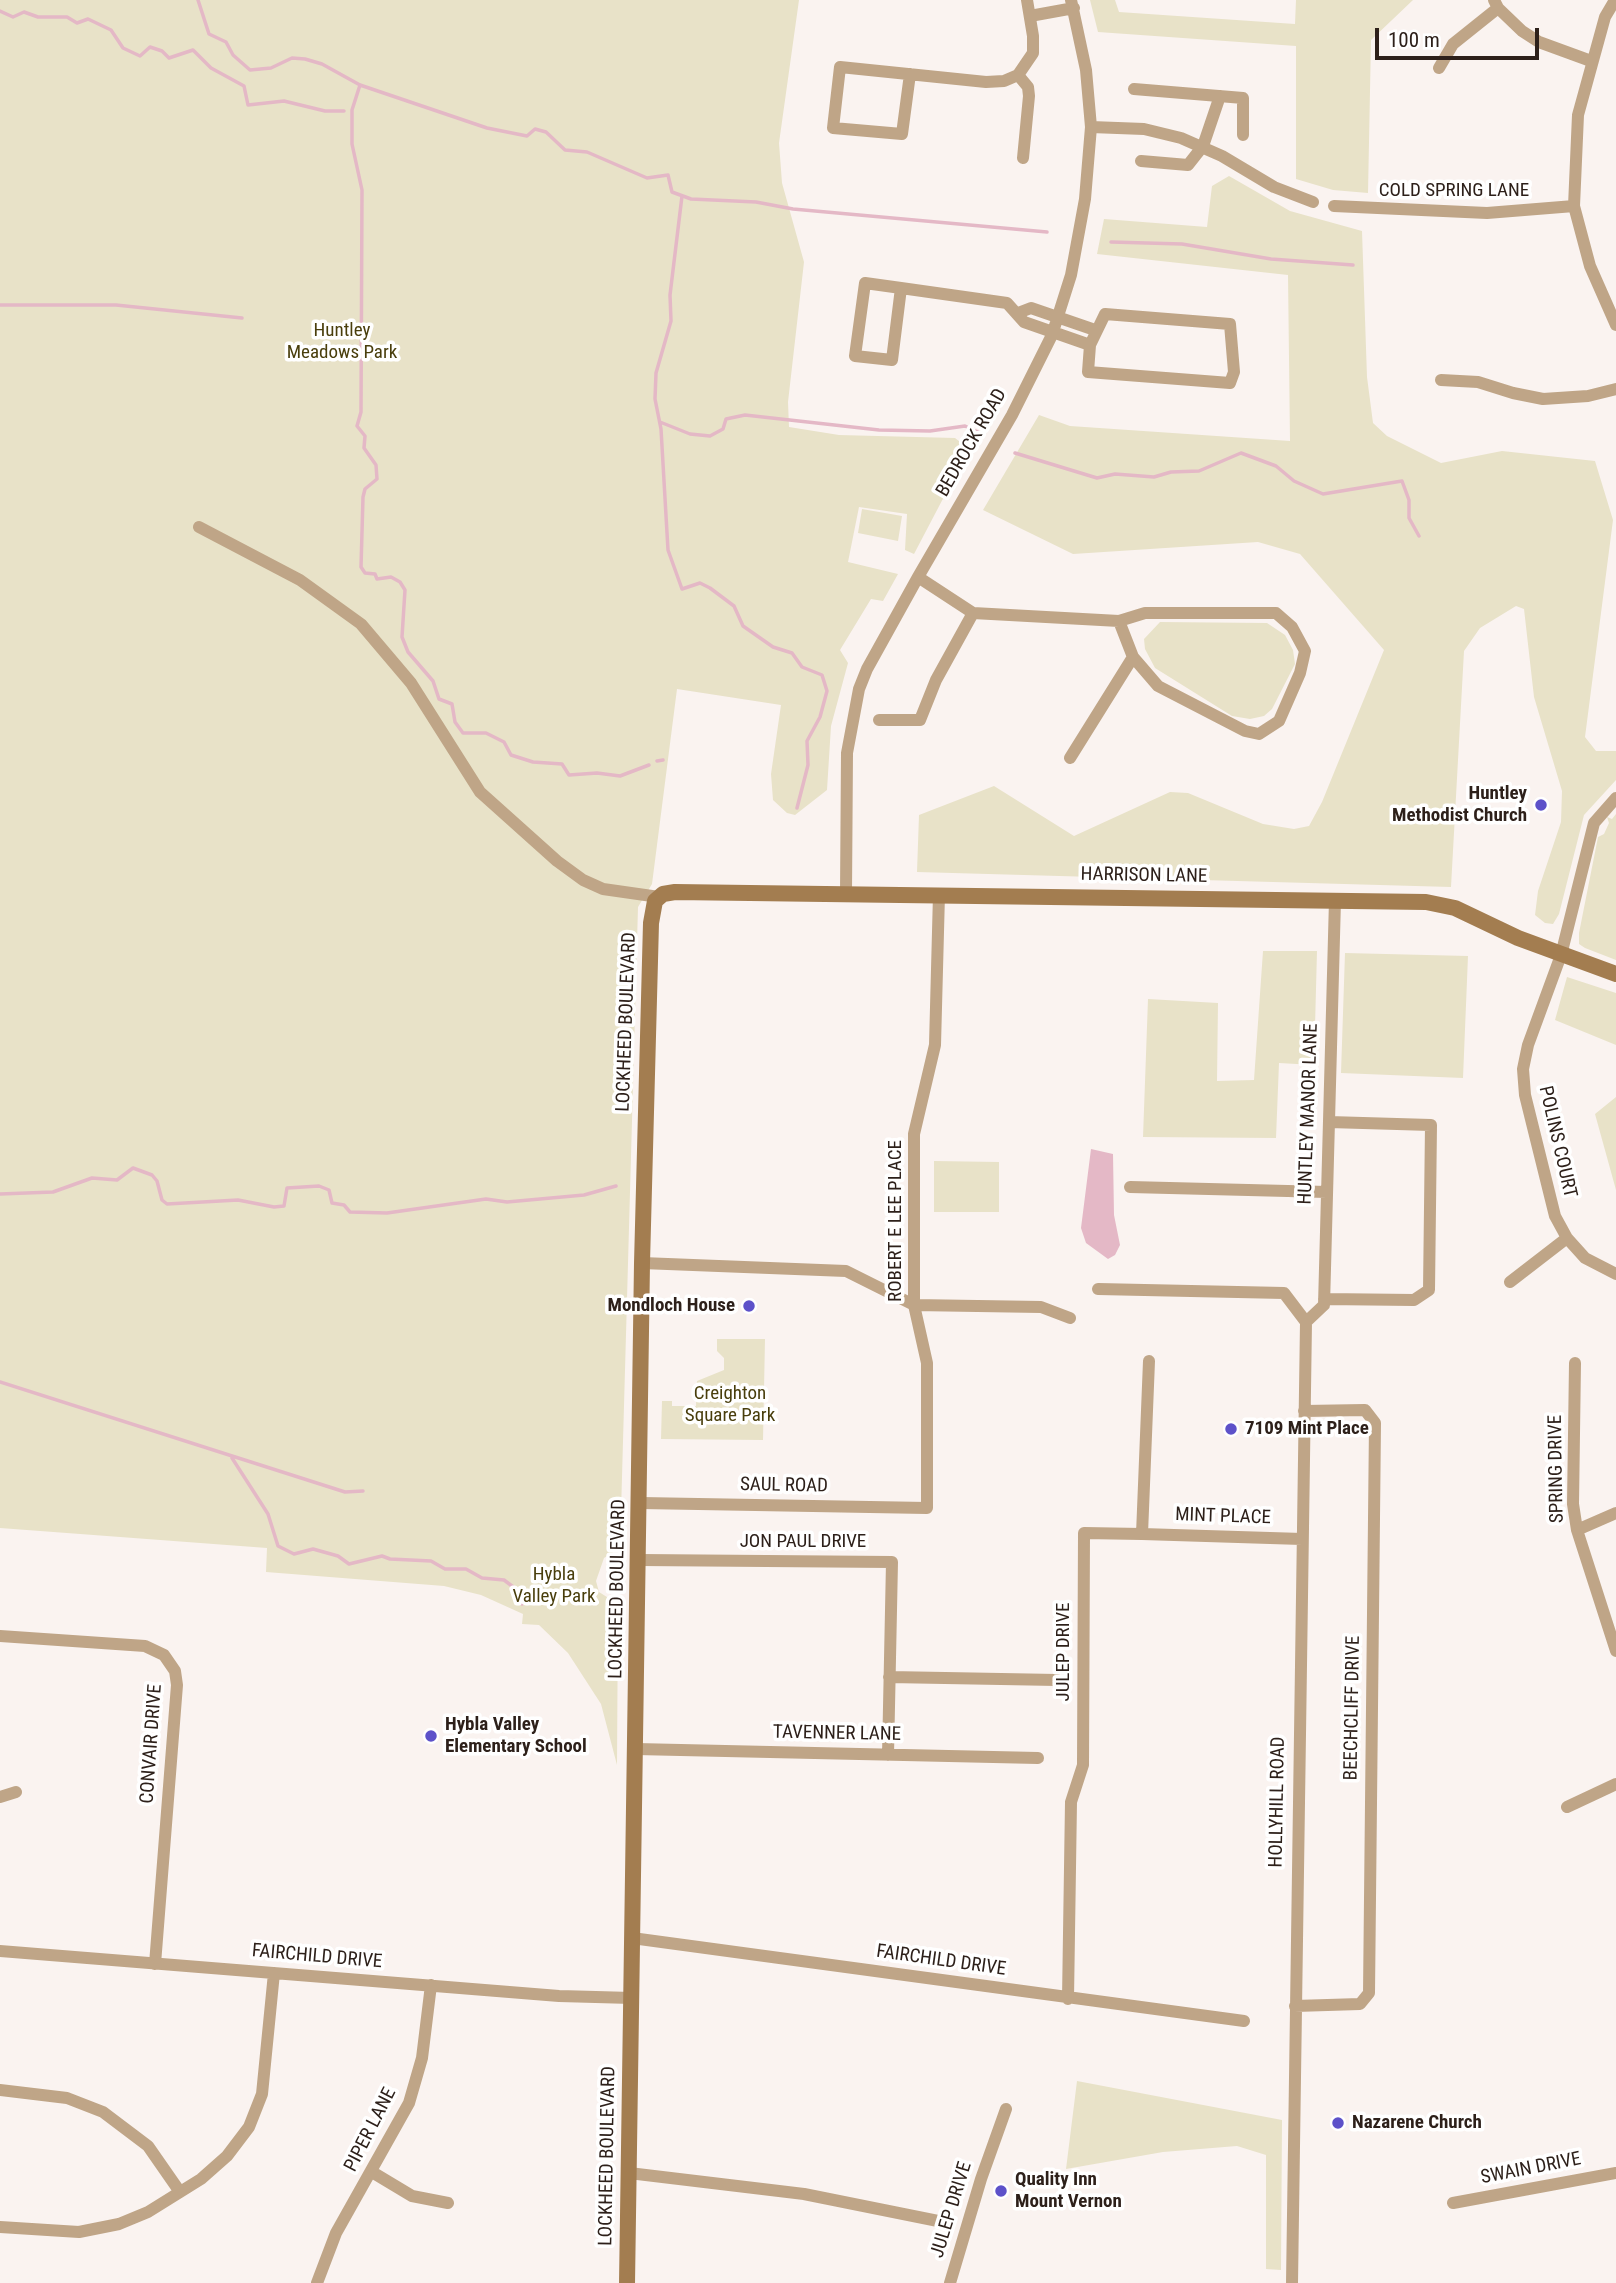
<!DOCTYPE html>
<html>
<head>
<meta charset="utf-8">
<style>
	body { margin:0 }
	#map { position:relative; width:1616px; height:2283px; overflow:hidden; background:#faf3f0; font-family:"Roboto Condensed",sans-serif }
	canvas { display:block }
	.scale { position:absolute; left:1375px; top:28px; width:164px; height:32px; box-sizing:border-box; border:4px solid #2d201a; border-top:0; padding-left:9px; font-size:21px; line-height:24px; white-space:nowrap; color:#2d201a; -webkit-text-stroke:5px #fff; paint-order:stroke }
</style>
</head>
<body>
<div id="map">
<canvas width="1616" height="2283"></canvas>
<div class="scale">100 m</div>
</div>
<script>
const g = document.querySelector('canvas').getContext('2d');
g.lineJoin = 'round';
function fill(path, color) {
  g.fillStyle = color;
  g.fill(path, 'evenodd');
}
function shape(rows) {
  const path = new Path2D();
  for (const r of rows) {
    path.moveTo(r[0], r[1]);
    for (let i = 2; i < r.length; i += 2) path.lineTo(r[i], r[i + 1]);
  }
  return path;
}
function trace(path, color, width, dash) {
  g.strokeStyle = color;
  g.lineWidth = width;
  g.lineCap = dash ? 'butt' : 'round';
  g.setLineDash(dash || []);
  g.stroke(path);
}
function drawText(font, color, halo, rows, align = 'center') {
  g.font = font + ' "Roboto Condensed",sans-serif';
  g.lineWidth = 7;
  g.setLineDash([]);
  g.textBaseline = 'middle';
  g.strokeStyle = halo;
  g.fillStyle = color;
  for (const [text, x, y, turn = 0] of rows) {
    g.save();
    g.translate(x, y);
    g.rotate((+turn || 0) * Math.PI / 180);
    g.textAlign = isNaN(turn) ? turn : align;
    if (halo) g.strokeText(text, 0, 0);
    g.fillText(text, 0, 0);
    g.restore();
  }
}
fill(shape([
	[0,0,799,0,779,143,782,183,804,262,788,402,789,427,839,435,955,438,969,449,914,554,905,550,907,514,859,507,848,562,898,574,883,601,871,599,840,650,848,663,831,726,827,790,795,815,787,813,773,800,771,774,781,705,677,689,652,884,638,907,620,1548,604,1558,596,1581,599,1592,618,1604,617,1765,601,1704,568,1653,539,1625,522,1624,523,1614,481,1595,444,1586,266,1572,267,1548,0,1528],
	[1090,0,1115,0,1119,12,1295,24,1296,0,1413,0,1371,40,1368,193,1333,190,1296,179,1296,46,1098,32],
	[1229,176,1290,211,1362,231,1367,377,1373,423,1387,436,1441,463,1502,451,1595,461,1613,520,1585,737,1596,751,1616,751,1616,780,1584,815,1559,914,1553,924,1545,923,1535,915,1538,891,1561,822,1562,791,1534,697,1524,609,1516,606,1480,628,1464,651,1451,887,917,872,919,815,994,786,1074,836,1170,792,1188,793,1263,824,1294,829,1309,826,1322,802,1384,650,1300,554,1258,542,1073,554,983,510,1039,415,1070,426,1290,441,1288,275,1097,254,1104,219,1207,227,1212,186],
	[862,509,902,516,898,541,858,533],
	[1160,622,1267,623,1285,635,1293,650,1295,664,1272,709,1264,716,1250,719,1232,716,1155,668,1145,649,1144,639],
	[1616,814,1616,960,1585,948,1579,944,1579,933,1598,837,1604,834,1609,823,1607,817,1612,819],
	[1263,951,1317,951,1314,1065,1279,1063,1276,1138,1143,1137,1148,999,1218,1003,1217,1081,1254,1080],
	[1345,953,1468,956,1463,1078,1341,1073],
	[1567,977,1616,993,1616,1045,1555,1020],
	[1616,1097,1616,1190,1595,1114],
	[934,1161,999,1162,999,1212,934,1212],
	[717,1339,765,1339,763,1440,661,1439,662,1401,672,1401,672,1406,696,1406,697,1381,724,1370,724,1358,717,1351],
	[1077,2081,1282,2120,1281,2270,1266,2269,1266,2155,1237,2146,1163,2152,1066,2169]
]), '#e8e2c8');
fill(shape([
	[1091,1149,1113,1154,1114,1215,1120,1245,1115,1255,1108,1259,1086,1243,1081,1228]
]), '#e4b8c6');
trace(shape([
	[198,0,209,34,226,42,233,55,250,70,271,68,292,58,305,59,322,64,360,85,487,128,527,136,535,129,546,132,565,150,587,152,647,178,668,175,672,192,691,199,756,202,793,209,1047,232],
	[0,11,13,17,24,12,38,17,67,17,77,23,88,19,111,30,123,48,140,56,150,47,162,51,169,58,193,50,211,68,244,86,248,105,284,101,325,111,344,111],
	[360,85,352,110,352,144,362,190,361,412,357,426,365,436,364,448,376,465,377,479,365,489,363,497,361,567,365,573,375,574,377,579,391,577,400,582,405,590,402,637,408,652,433,681,439,699,452,704,455,722,463,733,486,733,504,742,511,755,533,762,562,764,569,775,597,773,620,776,649,765],
	[682,196,670,295,671,321,656,373,655,399,661,429,668,550,682,589,700,583,710,588,734,606,743,626,773,647,792,653,802,667,822,675,827,691,820,717,807,741,808,765,797,808],
	[1111,242,1182,244,1271,259,1353,265],
	[0,305,116,305,242,318],
	[660,422,690,434,710,436,723,429,726,419,745,415,879,430,930,431,965,426,980,433],
	[1015,453,1097,478,1115,474,1154,477,1171,472,1199,471,1241,453,1276,466,1294,481,1323,494,1402,481,1409,500,1409,518,1419,536],
	[657,761,663,760],
	[0,1194,53,1192,92,1178,117,1180,133,1168,152,1175,157,1181,162,1200,167,1204,238,1200,274,1207,284,1206,287,1188,319,1186,329,1190,332,1203,344,1205,350,1212,387,1213,486,1199,507,1202,584,1195,616,1186],
	[0,1382,345,1492,363,1491],
	[232,1458,268,1514,278,1546,294,1554,313,1549,338,1556,349,1564,382,1556,390,1559,431,1561,445,1569,466,1569,482,1578,504,1580,520,1592,522,1604]
]), '#e4b8c6', 3.5);
trace(shape([
	[1494,0,1498,8,1522,31,1539,42,1591,61],
	[1615,0,1605,17,1578,115,1574,206,1590,266,1616,325],
	[1030,16,1074,8],
	[1439,68,1453,44,1498,8],
	[910,74,902,134,833,128,840,67,986,82,1004,81,1018,75,1033,53,1033,36,1027,0],
	[1018,75,1028,87,1029,96,1023,158],
	[1134,89,1243,98,1243,135],
	[1091,127,1144,129,1181,138,1222,156,1274,187,1313,202],
	[1141,161,1188,165,1203,146,1220,96],
	[1334,206,1487,213,1574,206],
	[901,288,892,360,855,356,865,283,901,288,1007,303,1024,322,1090,345],
	[1018,313,1031,308,1095,330],
	[1105,314,1230,324,1234,372,1230,383,1088,372,1090,345,1105,314],
	[1441,380,1478,382,1513,393,1543,399,1588,396,1616,389],
	[199,527,300,580,361,624,411,683,480,792,557,861,583,880,603,889,659,897],
	[918,577,973,613,1119,621,1145,613,1276,613,1292,627,1305,651,1300,673,1279,721,1259,734,1245,731,1158,686,1133,657,1119,621],
	[879,720,920,720,936,680,973,613],
	[1070,758,1133,657],
	[1616,798,1594,823,1561,955,1528,1045,1523,1069,1525,1095,1555,1216,1567,1238,1585,1258,1616,1274],
	[846,893,847,753,859,689,867,669,918,577,1012,415,1052,335,1071,275,1085,199,1091,127,1086,70,1071,0],
	[1130,1187,1327,1192],
	[642,1263,846,1271,914,1305,1041,1307,1070,1318],
	[1510,1282,1567,1238],
	[1098,1289,1284,1293,1306,1322],
	[1324,1299,1414,1300,1429,1290,1431,1125,1329,1122],
	[1306,1322,1324,1305,1335,900],
	[1575,1363,1573,1504,1577,1530,1616,1651],
	[641,1503,927,1508,927,1363,914,1305,914,1134,935,1045,939,894],
	[1577,1530,1616,1513],
	[1142,1534,1302,1539],
	[640,1560,892,1562,888,1755],
	[0,1636,145,1646,164,1655,175,1671,177,1685,155,1964],
	[889,1677,1057,1680],
	[636,1749,1038,1758],
	[0,1797,16,1792],
	[1567,1807,1616,1784],
	[632,1938,1244,2021],
	[0,1951,559,1996,632,1998],
	[1068,1999,1071,1802,1083,1765,1084,1533,1142,1534,1149,1361],
	[1295,2006,1360,2004,1369,1993,1375,1423,1365,1410,1304,1411],
	[0,2090,67,2098,103,2112,148,2146,180,2192],
	[372,2172,412,2196,448,2203],
	[629,2173,804,2194,938,2221],
	[1453,2203,1616,2173],
	[0,2227,79,2232,119,2224,148,2212,201,2179,227,2156,249,2127,262,2094,274,1973],
	[317,2283,336,2233,409,2103,422,2058,431,1985],
	[950,2283,981,2179,1006,2109],
	[1292,2283,1306,1322]
]), '#bfa587', 12);
trace(shape([
	[627,2283,642,1263,651,923,655,901,663,894,675,892,1426,902,1455,908,1518,938,1616,974]
]), '#a37d50', 16);
for (const [x, y, r, color] of [
	[1541,805,7,"#5d51c9"],
	[749,1306,7,"#5d51c9"],
	[1231,1429,7,"#5d51c9"],
	[431,1736,7,"#5d51c9"],
	[1338,2123,7,"#5d51c9"],
	[1001,2191,7,"#5d51c9"]
]) {
  const dot = new Path2D();
  dot.arc(x, y, r, 0, 2 * Math.PI);
  g.fillStyle = color;
  g.fill(dot);
  trace(dot, '#fff', 2.5);
}
drawText('19px', '#2d201a', '#fff', [
	["COLD SPRING LANE",1454,191],
	["BEDROCK ROAD",972,443,-60],
	["HARRISON LANE",1144,876,1],
	["LOCKHEED BOULEVARD",627,1022,-88],
	["HUNTLEY MANOR LANE",1309,1114,-88],
	["POLINS COURT",1557,1142,77],
	["ROBERT E LEE PLACE",896,1221,-90],
	["SPRING DRIVE",1557,1469,-91],
	["SAUL ROAD",784,1486,1],
	["MINT PLACE",1223,1517,2],
	["JON PAUL DRIVE",803,1542],
	["LOCKHEED BOULEVARD",618,1589,-89],
	["JULEP DRIVE",1064,1652,-90],
	["BEECHCLIFF DRIVE",1353,1708,-89],
	["TAVENNER LANE",837,1734,1],
	["CONVAIR DRIVE",152,1744,-86],
	["HOLLYHILL ROAD",1278,1802,-89],
	["FAIRCHILD DRIVE",317,1957,5],
	["FAIRCHILD DRIVE",941,1961,8],
	["PIPER LANE",371,2130,-63],
	["LOCKHEED BOULEVARD",608,2156,-89],
	["SWAIN DRIVE",1531,2169,-11],
	["JULEP DRIVE",952,2210,-73]
]);
drawText('19px', '#493e0c', '#fff', [
	["Huntley",342,331],
	["Meadows Park",342,353],
	["Creighton",730,1394],
	["Square Park",730,1416],
	["Hybla",554,1575],
	["Valley Park",554,1597]
]);
drawText('bold 19px', '#2d201a', '#fff', [
	["Huntley",1527,794,"right"],
	["Methodist Church",1527,816,"right"],
	["Mondloch House",735,1306,"right"],
	["7109 Mint Place",1245,1429],
	["Hybla Valley",445,1725],
	["Elementary School",445,1747],
	["Nazarene Church",1352,2123],
	["Quality Inn",1015,2180],
	["Mount Vernon",1015,2202]
], 'left');
</script>
</body>
</html>
